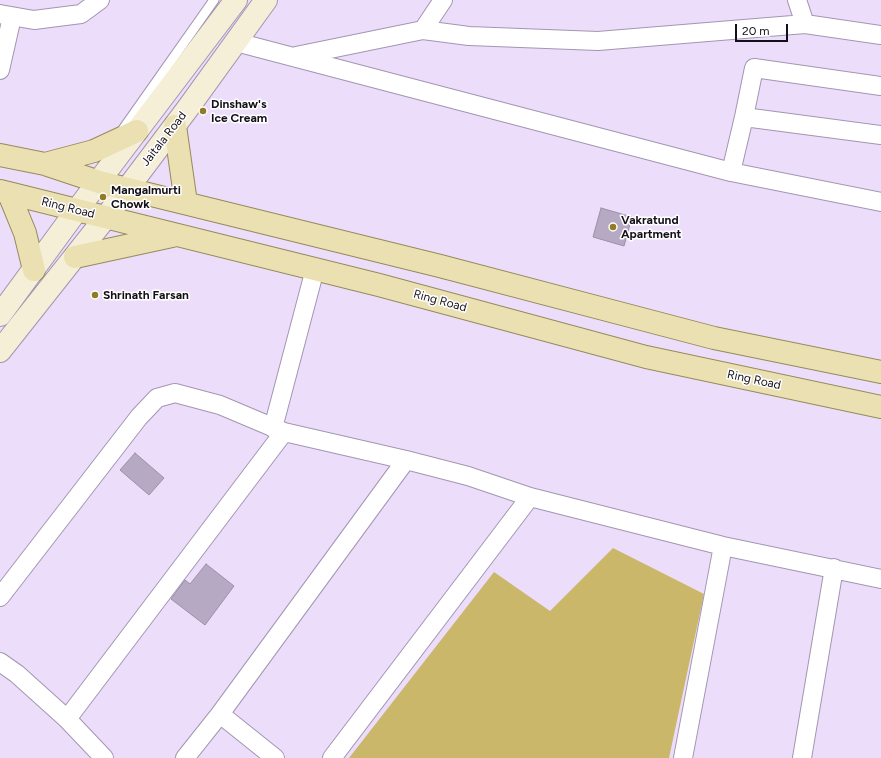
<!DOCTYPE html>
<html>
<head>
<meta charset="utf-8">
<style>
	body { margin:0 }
	#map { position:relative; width:881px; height:758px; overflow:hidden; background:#ecdefb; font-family:Figtree,sans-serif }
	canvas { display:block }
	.scale { position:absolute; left:735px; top:24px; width:53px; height:18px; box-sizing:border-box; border:2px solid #141019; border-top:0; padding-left:5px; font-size:12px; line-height:14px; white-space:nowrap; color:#141019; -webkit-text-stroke:3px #fff; paint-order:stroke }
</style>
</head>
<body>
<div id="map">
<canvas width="881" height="758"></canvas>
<div class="scale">20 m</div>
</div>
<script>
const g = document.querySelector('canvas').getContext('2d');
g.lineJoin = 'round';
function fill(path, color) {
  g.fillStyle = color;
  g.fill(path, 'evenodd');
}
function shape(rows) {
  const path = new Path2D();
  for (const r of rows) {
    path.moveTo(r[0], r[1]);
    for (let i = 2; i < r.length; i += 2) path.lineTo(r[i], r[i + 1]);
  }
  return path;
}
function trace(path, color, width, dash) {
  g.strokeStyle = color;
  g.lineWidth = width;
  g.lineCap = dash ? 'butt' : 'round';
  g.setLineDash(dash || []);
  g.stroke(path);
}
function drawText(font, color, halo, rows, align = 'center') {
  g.font = font + ' Figtree,sans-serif';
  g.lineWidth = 3;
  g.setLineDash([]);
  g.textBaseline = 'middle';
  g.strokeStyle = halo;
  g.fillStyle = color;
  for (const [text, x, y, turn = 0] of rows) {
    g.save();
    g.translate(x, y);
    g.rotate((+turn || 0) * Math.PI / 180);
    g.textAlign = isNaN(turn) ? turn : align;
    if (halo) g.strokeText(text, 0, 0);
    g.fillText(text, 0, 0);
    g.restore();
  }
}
fill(shape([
	[613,548,704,594,669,758,349,758,494,572,550,611]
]), '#cab76a');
const building = shape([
	[601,208,632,217,624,246,593,237,601,208],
	[135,453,164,478,149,495,120,470,135,453],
	[206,564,234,586,205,625,171,599,185,580,190,584,206,564]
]);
fill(building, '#b6a9c4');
trace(building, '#9c8fa9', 1);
const service = shape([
	[121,132,214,0]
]);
const minor = shape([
	[797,0,805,24],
	[0,14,34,20,81,14,100,0],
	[423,30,443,0],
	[236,42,731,172,881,202],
	[296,56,423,30,469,36,598,41,805,24,881,35],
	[0,70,12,17],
	[744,117,754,68,881,86],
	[731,172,744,117,881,135],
	[273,428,315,269],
	[0,597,139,417,157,398,175,393,220,405,284,432,406,460,468,476,530,497,723,546,881,579],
	[0,662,17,674,67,719,104,758],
	[67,719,284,432],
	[185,758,220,714],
	[275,758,220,714,406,460],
	[332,758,530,497],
	[683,758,723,546],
	[802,758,834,568]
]);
const secondary = shape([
	[0,315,77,210,236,0],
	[0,351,106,217,188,108,266,0]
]);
const primary = shape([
	[175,126,186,203],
	[0,155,45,164,99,182,440,266,714,338,881,372],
	[45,164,94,151,137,131],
	[0,191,379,285,646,357,881,407],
	[9,194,25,233,34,270],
	[75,257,172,236]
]);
trace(service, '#a396b1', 11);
trace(minor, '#a396b1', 20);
trace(secondary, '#a396b1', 24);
trace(primary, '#978a5b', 24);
trace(service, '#fff', 9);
trace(minor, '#fff', 18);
trace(secondary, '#f5efd8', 22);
trace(primary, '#ebe0b2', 22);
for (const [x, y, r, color] of [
	[203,111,4,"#917c23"],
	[103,197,4,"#917c23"],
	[613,227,4,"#917c23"],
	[95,295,4,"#917c23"]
]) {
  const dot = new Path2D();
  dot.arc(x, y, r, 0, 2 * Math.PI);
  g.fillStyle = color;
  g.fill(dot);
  trace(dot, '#fff', 1.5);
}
drawText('bold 12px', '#141019', '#fff', [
	["Dinshaw's",211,104],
	["Ice Cream",211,118],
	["Mangalmurti",111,190],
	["Chowk",111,204],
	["Vakratund",621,220],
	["Apartment",621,234],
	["Shrinath Farsan",103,295]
], 'left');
drawText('12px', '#141019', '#fff', [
	["Jaitala Road",164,139,-52],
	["Ring Road",68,208,14],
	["Ring Road",440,301,15],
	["Ring Road",754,380,12]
]);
</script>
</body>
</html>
